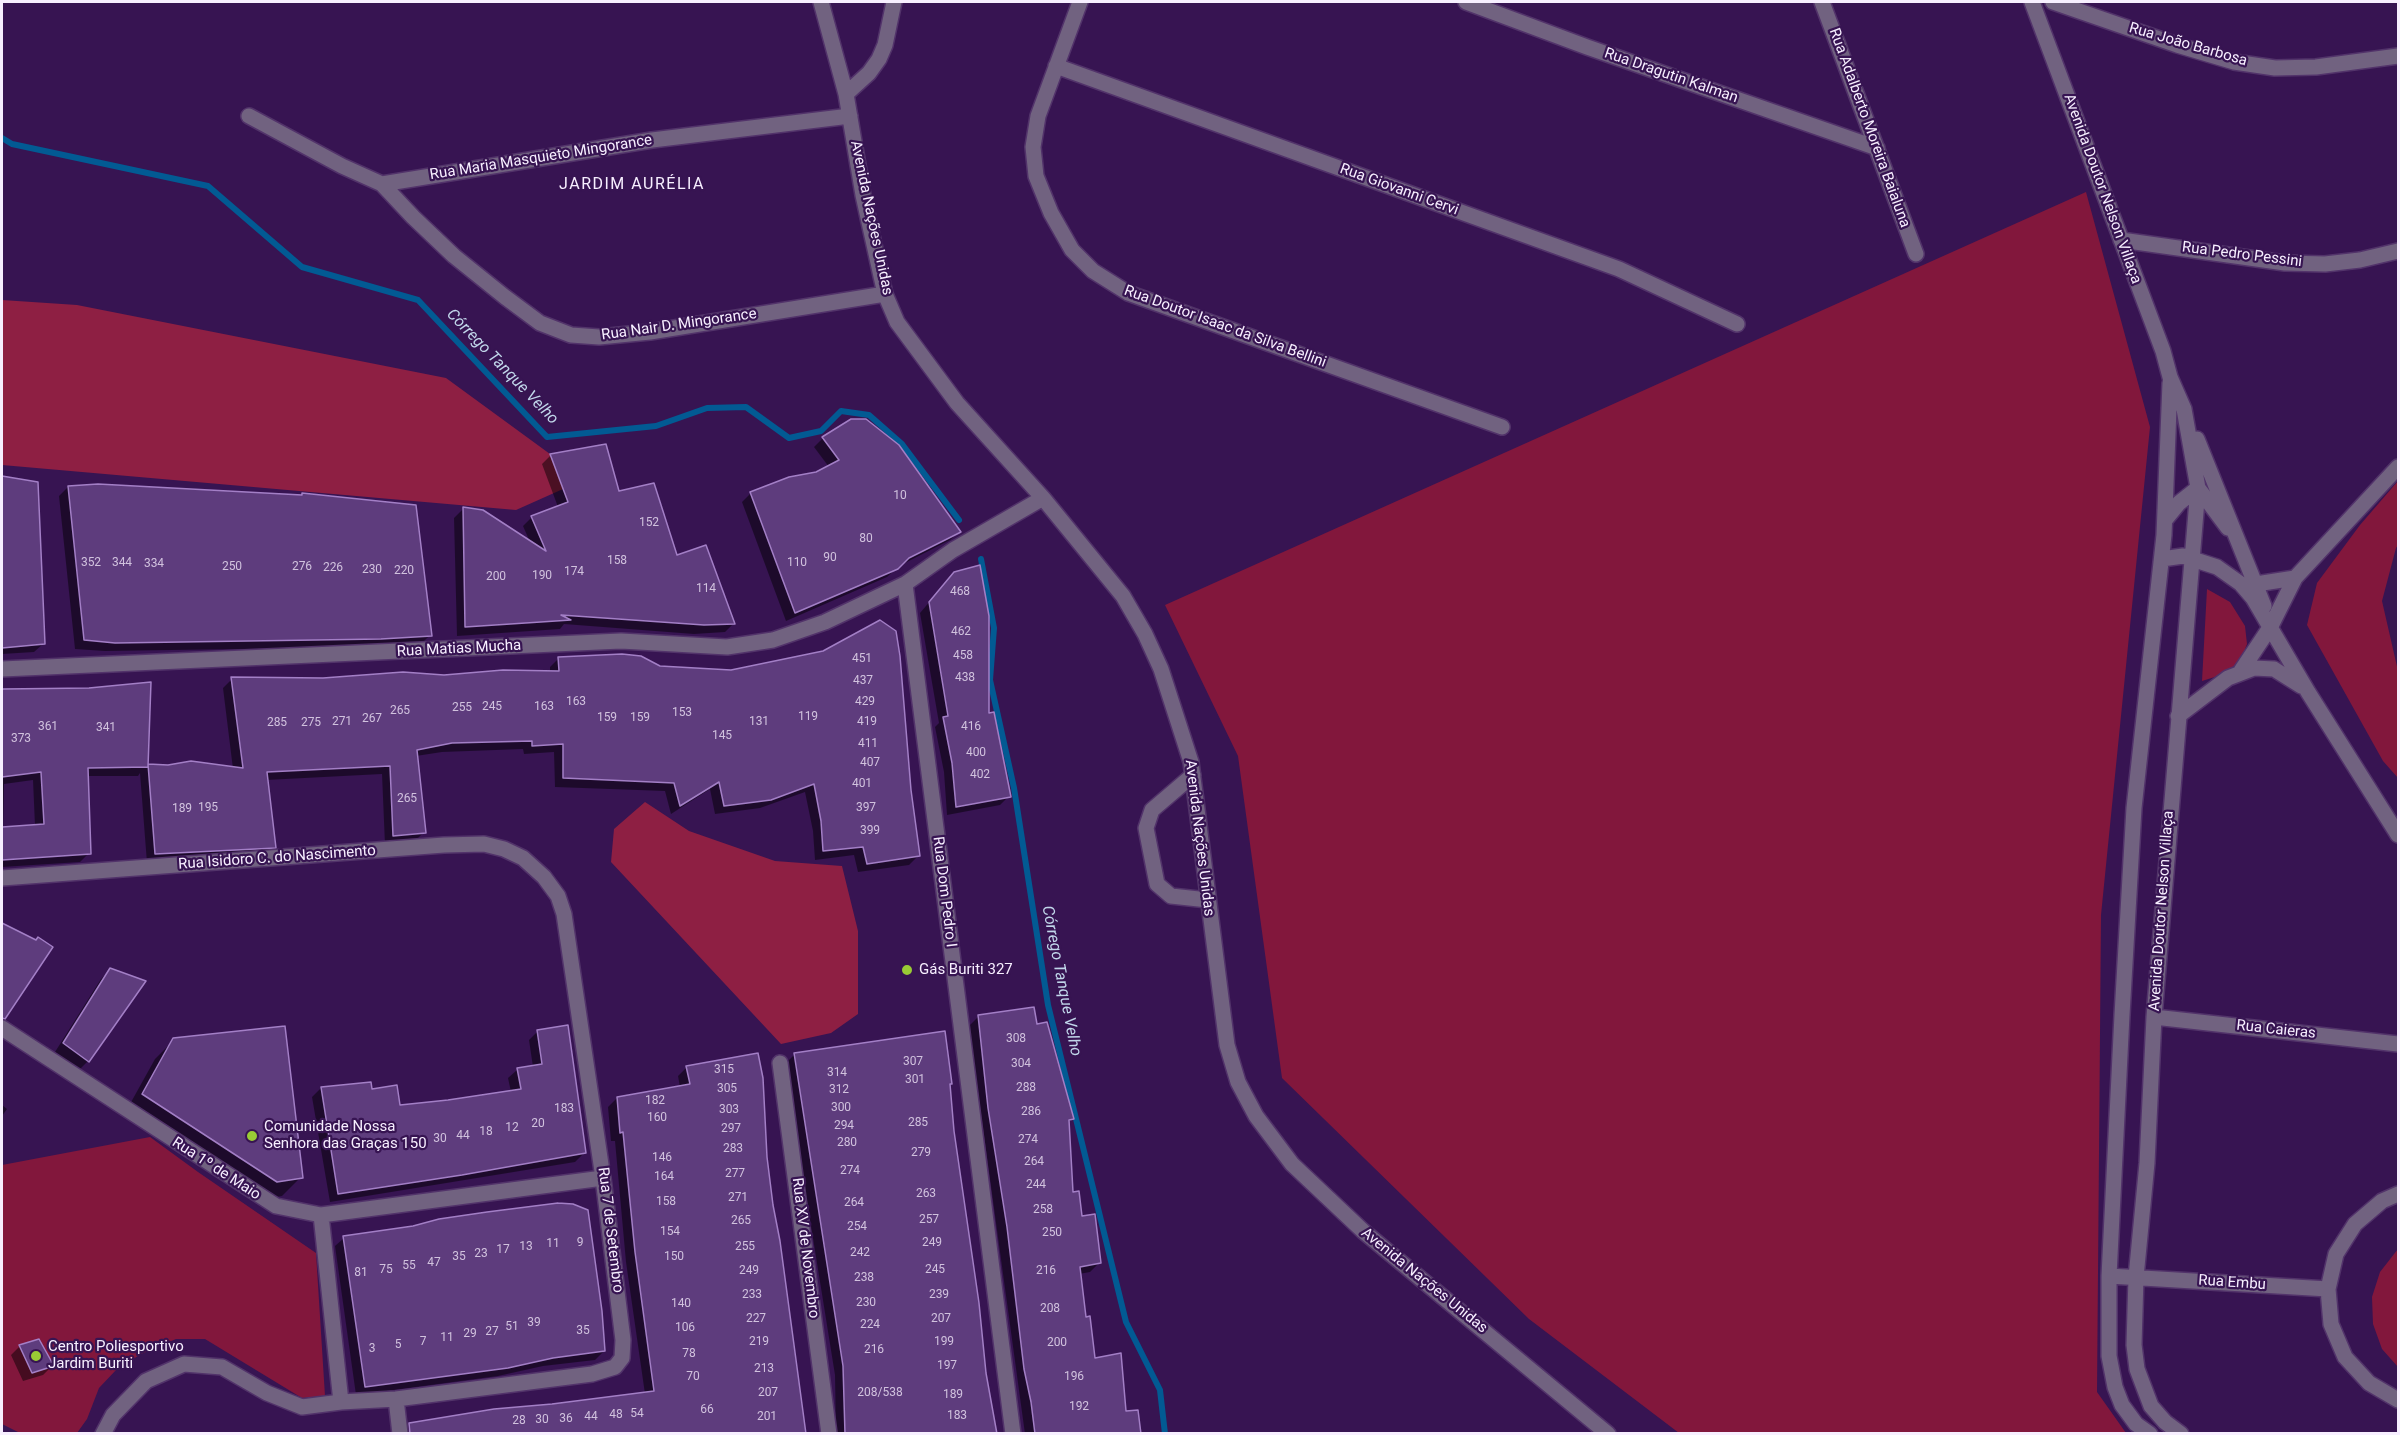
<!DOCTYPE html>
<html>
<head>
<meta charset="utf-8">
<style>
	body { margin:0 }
	#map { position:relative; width:2400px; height:1435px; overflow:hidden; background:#371452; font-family:Roboto,sans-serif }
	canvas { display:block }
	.frame { position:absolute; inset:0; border:3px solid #f7efff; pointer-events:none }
</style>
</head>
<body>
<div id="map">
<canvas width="2400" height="1435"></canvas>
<div class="frame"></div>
</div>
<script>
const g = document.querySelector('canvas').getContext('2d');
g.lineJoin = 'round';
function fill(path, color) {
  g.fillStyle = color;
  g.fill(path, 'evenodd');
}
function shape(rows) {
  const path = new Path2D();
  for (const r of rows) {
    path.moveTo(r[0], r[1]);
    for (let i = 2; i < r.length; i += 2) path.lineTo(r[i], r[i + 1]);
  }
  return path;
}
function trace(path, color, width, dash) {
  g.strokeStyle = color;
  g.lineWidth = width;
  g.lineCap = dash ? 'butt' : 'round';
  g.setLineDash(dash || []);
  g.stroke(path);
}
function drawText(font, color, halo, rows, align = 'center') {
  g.font = font + ' Roboto,sans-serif';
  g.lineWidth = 4.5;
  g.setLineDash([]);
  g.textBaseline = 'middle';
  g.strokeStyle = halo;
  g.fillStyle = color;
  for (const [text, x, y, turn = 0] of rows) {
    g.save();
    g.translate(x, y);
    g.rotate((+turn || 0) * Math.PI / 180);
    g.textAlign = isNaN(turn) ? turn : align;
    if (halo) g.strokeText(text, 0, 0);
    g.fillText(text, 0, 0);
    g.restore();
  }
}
fill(shape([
	[2086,192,2150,427,2101,915,2097,1392,2126,1433,1679,1433,1529,1319,1282,1078,1238,756,1165,605],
	[2398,481,2398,545,2396,548,2382,601,2398,671,2398,778,2383,761,2307,625,2317,583,2360,525],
	[2207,589,2230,602,2245,626,2247,644,2240,662,2221,675,2202,681],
	[150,1137,198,1172,316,1253,325,1396,302,1398,205,1339,176,1339,141,1354,116,1370,99,1388,87,1419,77,1433,20,1433,2,1424,2,1165],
	[2398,1249,2398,1367,2382,1349,2373,1324,2372,1297,2380,1272]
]), '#82173c');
fill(shape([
	[2,300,77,305,446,378,550,454,563,489,516,510,2,465],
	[645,802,689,831,775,861,842,866,858,931,858,1014,831,1033,781,1044,611,862,614,829]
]), '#8e1f43');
fill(shape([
	[852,420,959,532,950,540,899,566,887,577,786,621,742,502,751,493,816,474,829,467,814,447,823,438],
	[551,455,618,493,734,623,725,632,694,634,564,624,560,629,457,636,454,518,463,509,530,542,523,526,532,517,558,507,542,464],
	[2,478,37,484,43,644,34,652,2,654],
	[68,487,430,635,421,644,371,647,105,651,75,649,59,496],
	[954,573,1009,796,1000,805,947,815,944,772,935,727,939,723,920,613],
	[894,632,918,856,909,865,858,872,854,855,815,860,813,831,805,792,760,808,715,814,710,789,671,814,665,791,555,787,554,752,524,754,523,749,442,752,416,756,424,832,415,841,385,845,382,774,266,780,274,847,265,856,147,863,140,773,138,776,87,776,89,853,80,862,2,867,2,691,89,690,147,765,233,769,223,688,232,679,444,677,550,673,550,667,559,658,731,672,824,652],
	[33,780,35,826,3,828,4,784],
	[2,922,8,928,9,1011,2,1018],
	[110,970,88,1061,79,1070,55,1052,101,979],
	[978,1017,1035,1025,1072,1119,1067,1124,1072,1193,1099,1263,1090,1272,1079,1274,1085,1319,1094,1359,1139,1434,1025,1434,969,1026],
	[538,1031,584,1153,575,1162,330,1202,312,1097,321,1088,371,1090,399,1106,511,1092,508,1078,517,1070,533,1067,529,1040],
	[174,1040,301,1177,282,1196,258,1200,125,1113,155,1059],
	[794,1055,948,1085,984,1374,996,1434,836,1434,835,1375,785,1064],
	[687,1067,766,1157,805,1434,645,1394,626,1262,615,1141,611,1141,608,1107,617,1098,680,1087,678,1076],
	[2,1105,7,1109,2,1116],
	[413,1228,604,1351,595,1360,543,1366,498,1376,356,1395,335,1246,344,1238],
	[20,1346,52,1366,43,1375,23,1381,11,1355]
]), '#0007');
trace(shape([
	[2,138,12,144,208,186,302,267,418,300,547,437,656,426,707,408,746,407,789,438,821,431,841,411,869,415,902,444,959,520],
	[981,559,994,628,990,680,1014,788,1048,1005,1126,1322,1160,1390,1165,1434]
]), '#025a93', 6);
const building = shape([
	[851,419,866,419,899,445,961,532,909,558,898,569,795,613,750,492,789,477,816,472,839,460,822,437,851,419],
	[606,444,619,491,654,483,677,555,706,545,735,624,704,625,561,615,571,620,465,627,463,507,483,510,546,551,531,516,568,502,550,454,606,444],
	[2,476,38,482,45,644,2,648,2,476],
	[98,484,302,495,302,493,416,505,432,636,381,639,115,643,84,640,68,486,98,484],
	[980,565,989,616,989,713,994,712,1011,797,956,807,952,763,943,717,948,716,929,602,954,572,980,565],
	[880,620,896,631,900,656,911,790,920,856,867,864,863,847,823,851,821,821,814,784,771,800,724,806,719,782,680,806,674,783,563,778,563,744,532,746,532,741,452,743,417,750,426,833,393,836,390,766,267,772,276,848,155,854,148,764,168,765,191,761,243,768,231,677,323,678,403,672,444,675,503,670,559,671,558,657,622,654,641,656,660,666,731,670,823,651,880,620],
	[151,682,148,767,88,768,91,854,2,860,2,827,44,824,41,772,2,777,2,689,89,688,151,682],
	[2,923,36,940,38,937,53,947,5,1019,2,1018,2,923],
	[110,968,146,981,89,1062,63,1043,110,968],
	[1034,1007,1037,1024,1047,1022,1074,1119,1069,1120,1073,1192,1079,1191,1082,1216,1095,1214,1101,1263,1080,1267,1086,1317,1090,1316,1095,1358,1121,1353,1126,1411,1138,1410,1141,1434,1035,1434,1031,1402,1024,1369,1007,1227,988,1108,978,1015,1034,1007],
	[568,1025,586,1153,462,1175,338,1194,321,1087,371,1082,372,1089,397,1085,400,1105,448,1100,521,1089,517,1068,542,1064,537,1030,568,1025],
	[285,1026,303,1178,277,1182,142,1094,173,1038,285,1026],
	[945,1031,952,1084,950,1084,954,1131,979,1303,986,1373,997,1434,845,1434,843,1366,794,1053,945,1031],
	[758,1053,763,1078,767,1157,773,1205,780,1241,806,1434,410,1434,409,1423,494,1409,552,1404,654,1391,635,1252,623,1132,620,1133,617,1097,690,1084,686,1066,758,1053],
	[558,1203,573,1204,588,1210,602,1311,605,1351,553,1358,508,1368,365,1387,343,1236,413,1226,439,1219,487,1212,558,1203],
	[39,1339,54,1366,32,1373,19,1345,39,1339]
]);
fill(building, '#5e3c7d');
trace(building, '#a37fc6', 1.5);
const minor = shape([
	[821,2,846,94,863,195,885,294,897,322,957,403,1043,498,1123,596,1145,634,1161,669,1191,762,1227,1045,1238,1082,1256,1116,1292,1164,1363,1231,1608,1434],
	[1080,2,1038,116,1033,147,1036,176,1051,213,1072,250,1093,271,1128,293,1502,427],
	[1466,2,1587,47,1877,148],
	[1822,2,1916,254],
	[2032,2,2163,351,2170,377,2184,409,2198,488,2154,1017,2147,1163,2136,1277,2134,1345,2137,1369,2151,1406,2165,1422,2181,1434],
	[2053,2,2177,45,2234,62,2275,68,2316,67,2398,56],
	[1056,66,1619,269,1737,324],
	[846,94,869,73,879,59,885,45,894,2],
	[249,116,342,166,382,184,652,140,850,116],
	[382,184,413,217,454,256,505,297,540,323,571,335,599,337,650,332,885,294],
	[2121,240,2285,263,2325,264,2360,260,2398,251],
	[2197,439,2264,606],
	[2165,520,2179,503,2198,488,2228,528],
	[2162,559,2183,556,2217,567,2241,584,2253,598,2308,692,2398,835],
	[905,584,1013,1434],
	[2256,584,2295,578],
	[2,669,621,641,727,647,773,640,825,622,905,584,953,550,1043,498],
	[2241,671,2271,626,2295,578,2398,467],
	[2178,716,2228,678,2254,668,2274,669,2301,686],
	[1193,775,1152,810,1146,828,1157,884,1171,896,1208,900],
	[2,878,444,845,484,844,504,849,523,858,544,877,558,896,564,914,603,1178,623,1340,622,1358,615,1367,592,1374,396,1399,341,1402,321,1215],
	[2154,1017,2398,1044],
	[2,1028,276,1206,321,1215,603,1178],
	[780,1063,829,1434],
	[2398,1194,2382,1201,2355,1224,2336,1254,2328,1289,2331,1324,2345,1357,2369,1383,2398,1400],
	[2109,1276,2328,1289],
	[396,1399,400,1434],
	[103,1434,113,1415,146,1381,184,1364,222,1367,267,1393,302,1407,341,1402],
	[2150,1434,2136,1424,2122,1405,2115,1387,2109,1356,2109,1276,2122,1015,2134,808,2164,535,2170,383]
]);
trace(minor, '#52336a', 18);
trace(minor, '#716280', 15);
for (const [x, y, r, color] of [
	[907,970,6,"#99cb35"],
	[252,1136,6,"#99cb35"],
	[36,1356,6,"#99cb35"]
]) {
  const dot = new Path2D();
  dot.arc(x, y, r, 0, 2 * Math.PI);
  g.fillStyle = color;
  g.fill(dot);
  trace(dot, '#371452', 2);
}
drawText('12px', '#d1c2de', null, [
	["10",900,496],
	["152",649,523],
	["80",866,539],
	["90",830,558],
	["158",617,561],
	["352",91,563],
	["344",122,563],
	["110",797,563],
	["334",154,564],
	["250",232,567],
	["276",302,567],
	["226",333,568],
	["230",372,570],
	["220",404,571],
	["174",574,572],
	["190",542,576],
	["200",496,577],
	["114",706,589],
	["468",960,592],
	["462",961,632],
	["458",963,656],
	["451",862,659],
	["438",965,678],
	["437",863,681],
	["163",576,702],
	["429",865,702],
	["245",492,707],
	["163",544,707],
	["255",462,708],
	["265",400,711],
	["153",682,713],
	["119",808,717],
	["159",607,718],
	["159",640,718],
	["267",372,719],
	["271",342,722],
	["131",759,722],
	["419",867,722],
	["285",277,723],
	["275",311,723],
	["361",48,727],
	["416",971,727],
	["341",106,728],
	["145",722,736],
	["373",21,739],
	["411",868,744],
	["400",976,753],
	["407",870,763],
	["402",980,775],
	["401",862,784],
	["265",407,799],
	["195",208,808],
	["397",866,808],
	["189",182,809],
	["399",870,831],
	["308",1016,1039],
	["307",913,1062],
	["304",1021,1064],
	["315",724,1070],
	["314",837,1073],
	["301",915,1080],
	["288",1026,1088],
	["305",727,1089],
	["312",839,1090],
	["182",655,1101],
	["300",841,1108],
	["183",564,1109],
	["303",729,1110],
	["286",1031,1112],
	["160",657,1118],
	["285",918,1123],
	["20",538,1124],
	["294",844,1126],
	["12",512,1128],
	["297",731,1129],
	["18",486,1132],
	["44",463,1136],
	["30",440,1139],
	["274",1028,1140],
	["280",847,1143],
	["283",733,1149],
	["279",921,1153],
	["146",662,1158],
	["264",1034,1162],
	["274",850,1171],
	["277",735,1174],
	["164",664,1177],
	["244",1036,1185],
	["263",926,1194],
	["271",738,1198],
	["158",666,1202],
	["264",854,1203],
	["258",1043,1210],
	["257",929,1220],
	["265",741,1221],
	["254",857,1227],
	["154",670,1232],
	["250",1052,1233],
	["9",580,1243],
	["249",932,1243],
	["11",553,1244],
	["13",526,1247],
	["255",745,1247],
	["17",503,1250],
	["242",860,1253],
	["23",481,1254],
	["35",459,1257],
	["150",674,1257],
	["47",434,1263],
	["55",409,1266],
	["75",386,1270],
	["245",935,1270],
	["249",749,1271],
	["216",1046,1271],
	["81",361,1273],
	["238",864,1278],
	["233",752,1295],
	["239",939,1295],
	["230",866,1303],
	["140",681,1304],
	["208",1050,1309],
	["227",756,1319],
	["207",941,1319],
	["39",534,1323],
	["224",870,1325],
	["51",512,1327],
	["106",685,1328],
	["35",583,1331],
	["27",492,1332],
	["29",470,1334],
	["11",447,1338],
	["7",423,1342],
	["219",759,1342],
	["199",944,1342],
	["200",1057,1343],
	["5",398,1345],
	["3",372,1349],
	["216",874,1350],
	["78",689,1354],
	["197",947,1366],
	["213",764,1369],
	["70",693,1377],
	["196",1074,1377],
	["207",768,1393],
	["208/538",880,1393],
	["189",953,1395],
	["192",1079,1407],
	["66",707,1410],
	["54",637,1414],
	["48",616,1415],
	["183",957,1416],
	["44",591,1417],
	["201",767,1417],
	["36",566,1419],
	["30",542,1420],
	["28",519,1421]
]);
drawText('15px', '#f7efff', '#371452', [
	["Rua João Barbosa",2188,45,16],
	["Rua Dragutin Kalman",1671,76,19],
	["Rua Adalberto Moreira Baialuna",1869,128,70],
	["Rua Maria Masquieto Mingorance",541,158,-9],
	["Avenida Doutor Nelson Villaça",2102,189,70],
	["Rua Giovanni Cervi",1399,190,20],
	["Avenida Nações Unidas",871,218,78],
	["Rua Pedro Pessini",2242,255,7],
	["Rua Nair D. Mingorance",679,325,-8],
	["Rua Doutor Isaac da Silva Bellini",1225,327,20],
	["Rua Matias Mucha",459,649,-3],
	["Avenida Nações Unidas",1199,838,83],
	["Rua Isidoro C. do Nascimento",277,858,-4],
	["Rua Dom Pedro I",944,892,83],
	["Avenida Doutor Nelson Villaça",2162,911,-86],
	["Rua Caieras",2276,1030,6],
	["Rua 1º de Maio",216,1169,33],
	["Rua 7 de Setembro",610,1230,83],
	["Rua XV de Novembro",805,1248,83],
	["Avenida Nações Unidas",1424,1281,39],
	["Rua Embu",2232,1283,4]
]);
drawText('15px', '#f7efff', '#371452', [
	["Gás Buriti 327",919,970],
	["Comunidade Nossa",264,1127],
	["Senhora das Graças 150",264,1144],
	["Centro Poliesportivo",48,1347],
	["Jardim Buriti",48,1364]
], 'left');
g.letterSpacing = '1.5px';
drawText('16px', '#f7efff', '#371452', [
	["JARDIM AURÉLIA",632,185]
]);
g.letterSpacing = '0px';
drawText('italic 16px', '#c1d6ea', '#371452', [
	["Córrego Tanque Velho",502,367,46],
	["Córrego Tanque Velho",1061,981,79]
]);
</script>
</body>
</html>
